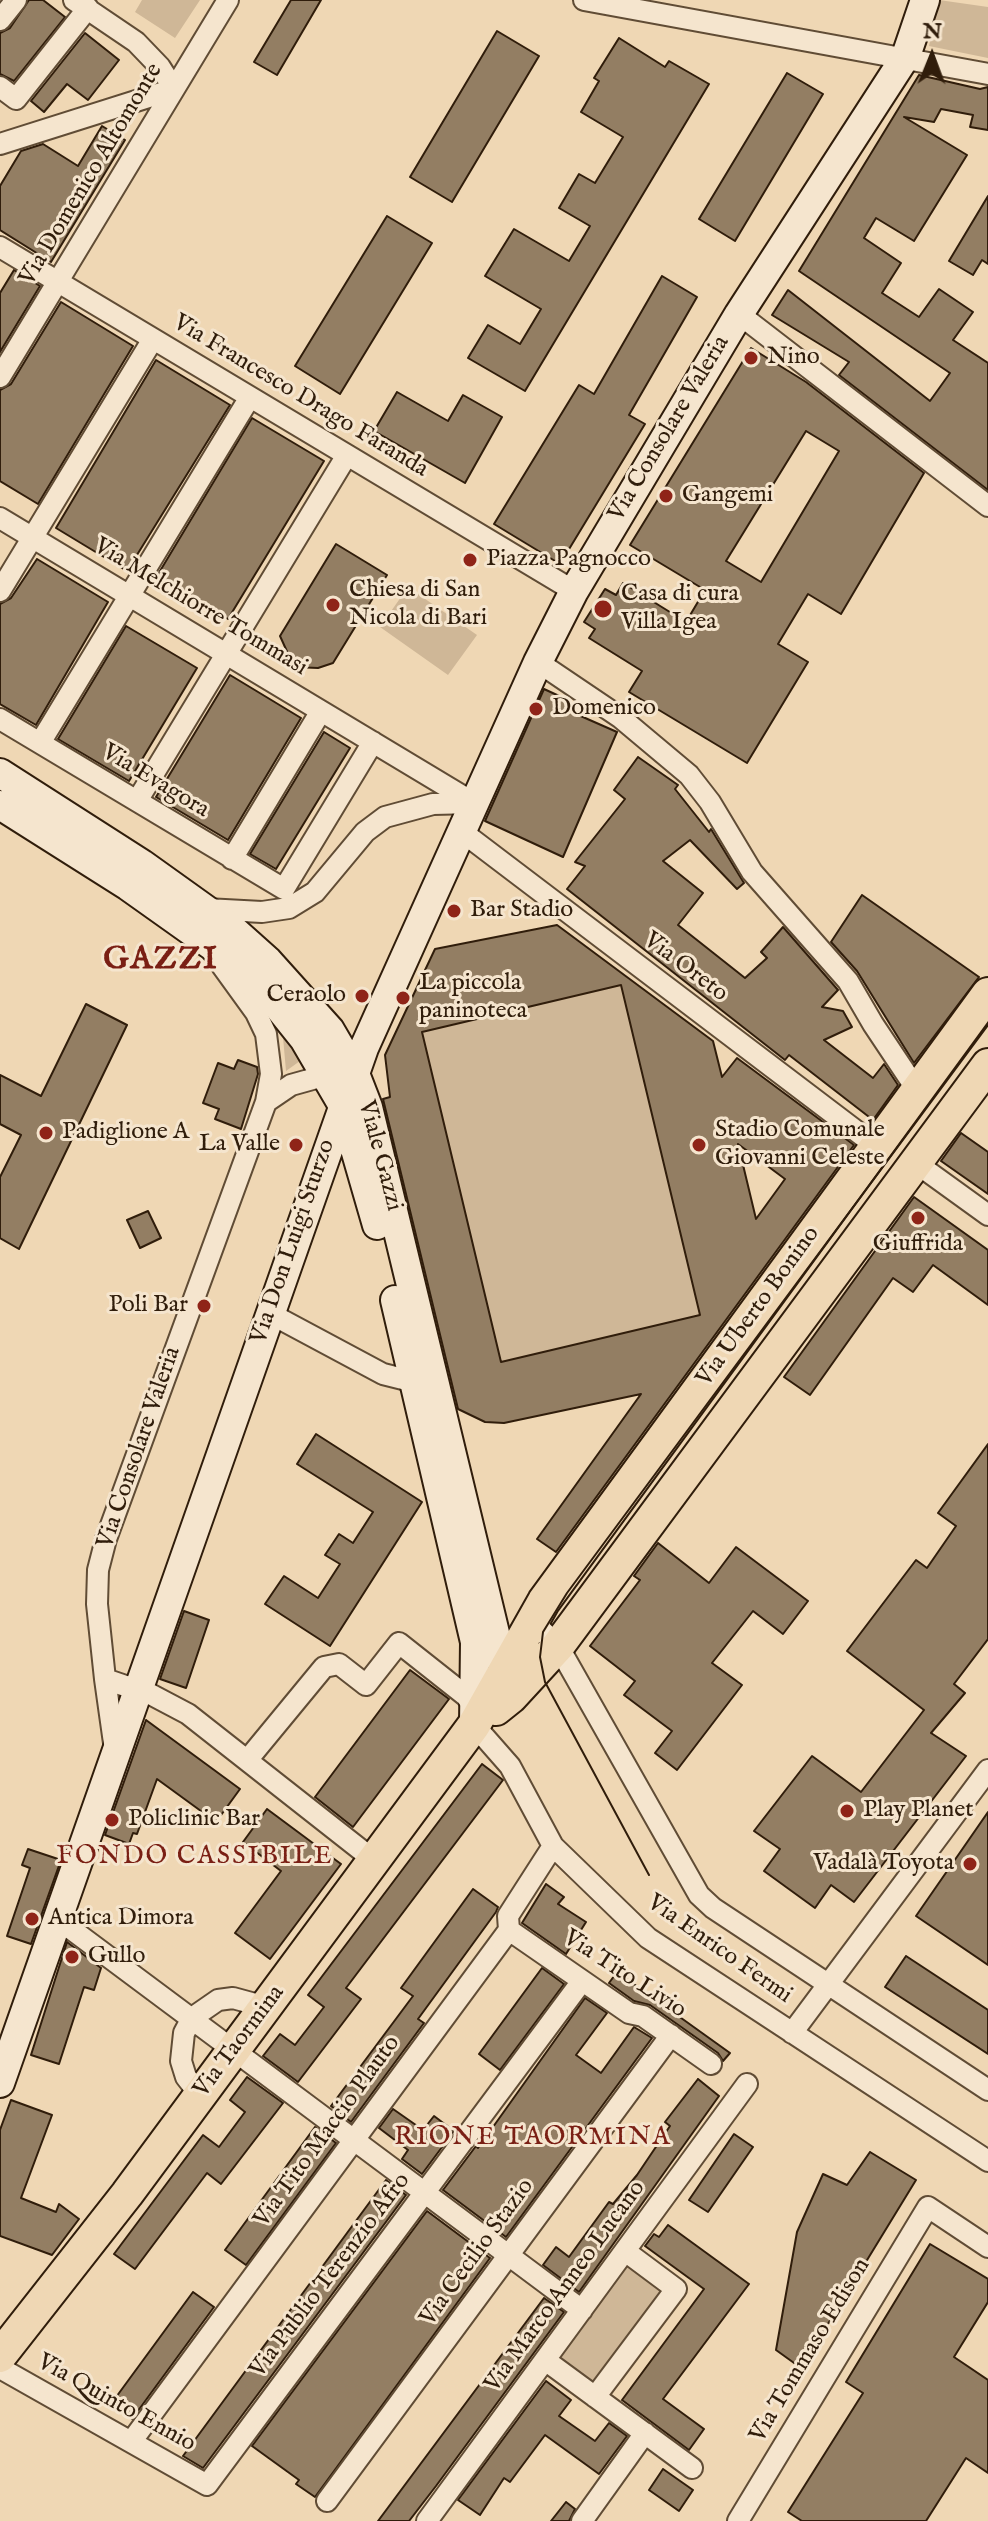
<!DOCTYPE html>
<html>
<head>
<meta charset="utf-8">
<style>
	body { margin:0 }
	#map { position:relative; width:988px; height:2521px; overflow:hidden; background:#efd7b4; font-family:"IM FELL English",serif }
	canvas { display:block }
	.north { position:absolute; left:892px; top:16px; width:80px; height:80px; -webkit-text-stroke:6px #f5e5ce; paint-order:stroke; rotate:1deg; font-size:22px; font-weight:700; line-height:32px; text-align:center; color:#301d0b }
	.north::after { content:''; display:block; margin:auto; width:28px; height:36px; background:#301d0b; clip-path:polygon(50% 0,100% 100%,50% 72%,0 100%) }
</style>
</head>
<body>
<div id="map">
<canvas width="988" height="2521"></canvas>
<div class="north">N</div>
</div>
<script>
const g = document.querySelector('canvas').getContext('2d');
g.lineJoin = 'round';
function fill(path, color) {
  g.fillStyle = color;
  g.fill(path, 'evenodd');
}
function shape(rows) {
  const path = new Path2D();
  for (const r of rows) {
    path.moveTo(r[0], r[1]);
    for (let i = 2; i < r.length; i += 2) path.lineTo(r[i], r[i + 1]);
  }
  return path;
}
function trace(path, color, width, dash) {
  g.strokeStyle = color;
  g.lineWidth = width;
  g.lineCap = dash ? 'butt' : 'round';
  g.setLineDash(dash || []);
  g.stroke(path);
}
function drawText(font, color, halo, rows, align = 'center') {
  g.font = font + ' "IM FELL English",serif';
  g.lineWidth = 6;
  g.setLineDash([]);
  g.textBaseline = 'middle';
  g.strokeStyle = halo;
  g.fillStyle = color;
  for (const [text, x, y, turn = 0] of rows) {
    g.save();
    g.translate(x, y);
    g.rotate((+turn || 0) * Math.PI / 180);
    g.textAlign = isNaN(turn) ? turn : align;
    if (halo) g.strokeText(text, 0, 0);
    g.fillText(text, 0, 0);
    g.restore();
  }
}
fill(shape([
	[142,0,200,0,175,38,135,12],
	[939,0,988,7,988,58,929,46],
	[408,587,477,635,448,675,380,627],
	[621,985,700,1315,501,1362,422,1032],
	[283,1037,300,1061,286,1071],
	[628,2266,661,2290,591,2383,558,2359]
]), '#cfb797');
const building = shape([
	[29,0,43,0,65,17,14,81,0,74,0,33,10,28,29,0],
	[291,0,321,0,277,75,254,62,291,0],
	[497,31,539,56,452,202,410,177,497,31],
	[85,33,119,60,88,100,67,84,44,112,31,101,85,33],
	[619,38,665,67,669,61,709,84,525,391,468,358,488,325,520,344,541,309,485,276,514,229,569,261,590,226,559,208,579,174,595,183,623,137,581,112,599,81,594,78,619,38],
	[787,73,823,94,735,241,699,219,787,73],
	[919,75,980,89,988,87,988,130,970,127,973,115,941,109,934,122,904,117,967,155,914,241,876,218,864,238,901,263,882,293,919,317,939,289,973,312,953,340,988,363,988,490,839,375,849,362,772,315,788,290,930,401,950,373,799,271,919,75],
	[102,126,125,140,51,262,0,230,0,186,21,151,43,144,78,166,102,126],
	[988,196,988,264,982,260,973,275,949,261,988,196],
	[387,216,432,243,340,394,295,366,387,216],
	[14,270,40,286,0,352,0,293,14,270],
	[662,276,697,297,629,415,645,424,560,564,494,524,579,385,594,394,662,276],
	[61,302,133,346,38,504,0,481,0,390,11,384,61,302],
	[751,348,806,382,924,473,841,614,808,594,778,644,808,662,747,763,629,692,642,671,589,638,595,629,584,622,605,589,616,595,623,583,686,622,705,590,630,545,751,348],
	[806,431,839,451,761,582,726,561,806,431],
	[156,360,230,405,127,571,56,528,156,360],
	[397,392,448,421,463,395,502,417,465,483,374,431,397,392],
	[252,418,324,461,228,619,157,576,252,418],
	[336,544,387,575,333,663,318,668,294,667,280,636,336,544],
	[37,559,108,602,36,725,0,704,0,604,11,598,37,559],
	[126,626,197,668,129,781,58,739,126,626],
	[230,675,301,718,228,840,156,797,230,675],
	[544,689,570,701,567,710,617,732,563,857,485,821,544,689],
	[324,732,350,748,276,869,250,854,324,732],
	[638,757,678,785,675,789,709,832,711,829,744,883,737,889,690,840,663,861,703,893,678,925,745,978,767,958,761,952,783,927,838,990,822,1007,843,1011,852,1027,824,1040,873,1078,884,1064,898,1085,873,1120,789,1055,785,1060,567,889,585,866,575,862,625,799,614,790,638,757],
	[862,895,979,977,914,1063,857,971,831,942,862,895],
	[557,925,713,1041,722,1077,737,1058,854,1145,556,1552,537,1539,641,1394,504,1423,485,1422,458,1409,383,1099,390,1097,385,1055,435,949,557,925],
	[621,985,700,1315,501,1362,422,1032,621,985],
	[738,1144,785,1179,756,1219,738,1144],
	[86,1004,127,1025,19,1249,0,1238,0,1177,21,1135,0,1124,0,1075,41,1096,86,1004],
	[238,1060,257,1067,258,1074,241,1129,215,1119,219,1109,203,1103,218,1063,234,1069,238,1060],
	[961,1133,988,1152,988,1194,941,1161,961,1133],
	[914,1197,988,1250,988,1305,933,1265,913,1292,893,1278,810,1395,784,1377,914,1197],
	[148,1211,161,1238,140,1248,127,1220,148,1211],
	[316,1434,422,1502,330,1646,265,1604,284,1576,318,1598,340,1564,325,1555,339,1534,353,1543,373,1512,297,1464,316,1434],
	[988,1444,988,1639,954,1684,965,1693,931,1733,966,1756,854,1902,831,1885,815,1908,764,1871,780,1849,754,1831,812,1756,861,1792,924,1710,847,1651,916,1560,927,1568,956,1526,938,1513,988,1444],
	[658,1543,709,1583,736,1547,808,1601,783,1634,753,1611,712,1663,742,1685,677,1770,655,1753,672,1731,624,1695,635,1681,590,1646,640,1580,634,1576,658,1543],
	[184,1611,209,1620,186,1688,160,1679,184,1611],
	[410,1670,449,1699,353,1827,315,1797,410,1670],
	[146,1720,240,1789,216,1822,157,1779,137,1834,133,1833,129,1844,105,1835,146,1720],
	[482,1764,503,1780,346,1988,361,1999,298,2082,263,2056,280,2034,295,2045,324,2007,308,1995,482,1764],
	[267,1809,341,1864,270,1959,235,1933,281,1871,243,1842,267,1809],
	[988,1812,988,1965,916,1916,988,1812],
	[28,1849,61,1860,31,1944,7,1936,30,1868,22,1865,28,1849],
	[546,1884,564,1897,558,1904,586,1922,566,1954,522,1923,546,1884],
	[473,1889,498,1907,496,1912,418,2019,424,2023,351,2122,331,2106,413,1996,401,1988,473,1889],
	[67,1942,101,1968,94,1990,84,1987,59,2064,31,2055,67,1942],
	[906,1956,988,2010,988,2054,885,1987,906,1956],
	[542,1968,564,1984,500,2070,479,2054,542,1968],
	[617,1972,730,2053,723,2061,718,2053,650,2005,634,2001,609,1983,617,1972],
	[585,1998,607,2013,576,2055,601,2073,634,2027,652,2038,506,2237,443,2190,476,2146,478,2148,585,1998],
	[247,2077,283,2103,221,2184,207,2173,135,2269,114,2254,203,2135,219,2147,245,2112,230,2100,247,2077],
	[698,2079,719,2096,579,2292,543,2265,556,2247,569,2257,609,2202,613,2204,637,2175,670,2126,665,2122,698,2079],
	[11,2100,52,2115,21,2198,56,2212,59,2204,79,2219,52,2255,0,2236,0,2130,11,2100],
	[393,2109,423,2130,434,2116,454,2131,422,2174,402,2159,408,2150,379,2128,393,2109],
	[315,2127,336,2143,246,2265,225,2250,315,2127],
	[734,2134,753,2147,708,2212,689,2200,734,2134],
	[870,2152,916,2180,801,2368,776,2350,797,2232,823,2174,847,2185,870,2152],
	[386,2180,406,2195,203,2468,183,2456,386,2180],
	[427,2211,490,2258,315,2497,296,2484,299,2480,252,2446,427,2211],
	[668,2225,749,2284,663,2399,704,2429,689,2450,622,2400,704,2289,645,2246,654,2234,659,2237,668,2225],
	[930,2244,988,2279,988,2302,954,2357,988,2380,988,2473,966,2458,926,2521,802,2521,788,2512,863,2393,846,2382,930,2244],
	[193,2292,214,2307,132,2419,111,2404,193,2292],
	[544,2298,564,2312,436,2486,409,2521,378,2521,544,2298],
	[546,2381,571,2400,559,2416,595,2441,609,2423,627,2436,599,2474,545,2435,510,2482,504,2478,480,2515,458,2500,546,2381],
	[663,2469,693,2490,679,2511,649,2490,663,2469],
	[566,2502,575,2509,569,2521,551,2521,566,2502]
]);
fill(building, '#937e63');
trace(building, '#301d0b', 2);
const street = shape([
	[74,0,136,42,160,67,174,89],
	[584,0,988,74],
	[0,20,16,0],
	[0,87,16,99,88,8],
	[0,144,174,89],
	[0,247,574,591],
	[739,314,988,506],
	[0,377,228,0],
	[0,518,474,803],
	[0,591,153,339],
	[538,662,621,718,689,775,710,802,752,872,848,981,873,1024,917,1090],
	[0,719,284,889,373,742],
	[40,743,250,397],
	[137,801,347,455],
	[461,831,876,1146],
	[232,859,321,711],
	[206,909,262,912,289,908,315,892,365,832,385,817,433,804,474,803],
	[222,966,256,1013,266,1034,271,1074,266,1102,106,1539,98,1570,97,1604,105,1679,152,1695,188,1714,375,1861],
	[266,1102,291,1085,334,1073],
	[916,1163,988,1215],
	[269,1313,383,1374,415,1382],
	[533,1622,558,1646,699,1895,713,1908,988,2090],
	[105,1679,115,1750],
	[474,1725,510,1766,553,1846,648,1938,988,2161],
	[249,1758,324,1667,339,1664,366,1685,399,1643,466,1696,475,1708],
	[59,1920,582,2310],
	[509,1930,629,2013,643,2016,711,2064],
	[792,2033,988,1770],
	[200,2095,186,2077,181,2061,184,2033,192,2018,218,2000,233,1998,266,2007],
	[545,2360,692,2468],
	[0,2368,207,2485,582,1981],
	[595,2397,676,2289,625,2251],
	[131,2442,509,1930,508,1916,553,1846],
	[327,2501,671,2035],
	[427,2521,747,2084],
	[582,2521,645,2433],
	[738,2521,928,2207,988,2247]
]);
const secondary = shape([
	[0,773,142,864,230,927,268,961,330,1030,354,1071,368,1107,508,1687],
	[0,805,128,886,211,945,276,1004,304,1039,342,1104,377,1225],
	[395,1300,475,1642,474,1725],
	[0,2083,364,1048,538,662,574,591,739,314,906,56,925,0]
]);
const primary = shape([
	[496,1709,511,1697,558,1646,988,1065],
	[0,2356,127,2194,474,1725,544,1601,988,994]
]);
trace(street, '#604c35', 24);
trace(secondary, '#301d0b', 32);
trace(primary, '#301d0b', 36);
trace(street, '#f5e5ce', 20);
trace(secondary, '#f5e5ce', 28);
trace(primary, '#efd7b4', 32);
trace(shape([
	[649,1875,545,1682,540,1657,543,1632,567,1593,988,1025]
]), '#301d0b', 2);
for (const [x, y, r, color] of [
	[751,358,8,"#8f2418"],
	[666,496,8,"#8f2418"],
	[470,560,8,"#8f2418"],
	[333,605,8,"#8f2418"],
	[603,609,10,"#8f2418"],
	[536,709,8,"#8f2418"],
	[454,911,8,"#8f2418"],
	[362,996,8,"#8f2418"],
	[403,998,8,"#8f2418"],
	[46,1133,8,"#8f2418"],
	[296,1145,8,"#8f2418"],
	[699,1145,8,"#8f2418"],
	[918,1218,8,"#8f2418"],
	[204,1306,8,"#8f2418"],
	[847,1811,8,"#8f2418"],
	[112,1820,8,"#8f2418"],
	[970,1864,8,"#8f2418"],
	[32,1919,8,"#8f2418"],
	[72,1957,8,"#8f2418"]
]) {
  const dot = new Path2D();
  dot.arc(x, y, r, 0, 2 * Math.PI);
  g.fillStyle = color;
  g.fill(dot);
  trace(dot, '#f5e5ce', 3);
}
drawText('24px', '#301d0b', '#f5e5ce', [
	["Via Domenico Altomonte",92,175,-59],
	["Via Francesco Drago Faranda",300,397,31],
	["Via Consolare Valeria",670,429,-59],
	["Via Melchiorre Tommasi",200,608,31],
	["Via Evagora",155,782,31],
	["Via Oreto",685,968,37],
	["Viale Gazzi",379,1156,75],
	["Via Don Luigi Sturzo",294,1242,-71],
	["Via Uberto Bonino",759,1307,-54],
	["Via Consolare Valeria",140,1448,-71],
	["Via Enrico Fermi",719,1950,35],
	["Via Tito Livio",624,1975,33],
	["Via Taormina",240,2042,-53],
	["Via Tito Maccio Plauto",328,2132,-54],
	["Via Cecilio Stazio",478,2253,-54],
	["Via Publio Terenzio Afro",331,2276,-53],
	["Via Marco Anneo Lucano",566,2287,-54],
	["Via Tommaso Edison",811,2351,-59],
	["Via Quinto Ennio",116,2404,29]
]);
drawText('24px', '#301d0b', '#f5e5ce', [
	["Nino",767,358],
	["Gangemi",682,496],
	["Piazza Pagnocco",486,560],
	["Chiesa di San",349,591],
	["Nicola di Bari",349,619],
	["Casa di cura",621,595],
	["Villa Igea",621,623],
	["Domenico",552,709],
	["Bar Stadio",470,911],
	["La piccola",419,984],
	["paninoteca",419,1012],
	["Ceraolo",346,996,"right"],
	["Stadio Comunale",715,1131],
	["Giovanni Celeste",715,1159],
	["Padiglione A",62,1133],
	["La Valle",280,1145,"right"],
	["Giuffrida",918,1245,"center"],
	["Poli Bar",188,1306,"right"],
	["Play Planet",863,1811],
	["Policlinic Bar",128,1820],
	["Vadalà Toyota",954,1864,"right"],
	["Antica Dimora",48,1919],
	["Gullo",88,1957]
], 'left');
g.letterSpacing = '2px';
drawText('26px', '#7a1f14', '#f5e5ce', [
	["FONDO CASSIBILE",195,1858],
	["RIONE TAORMINA",533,2139]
]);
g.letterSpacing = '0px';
g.letterSpacing = '2px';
drawText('bold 32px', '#7a1f14', '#f5e5ce', [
	["GAZZI",161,961]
]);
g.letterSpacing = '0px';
</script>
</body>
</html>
